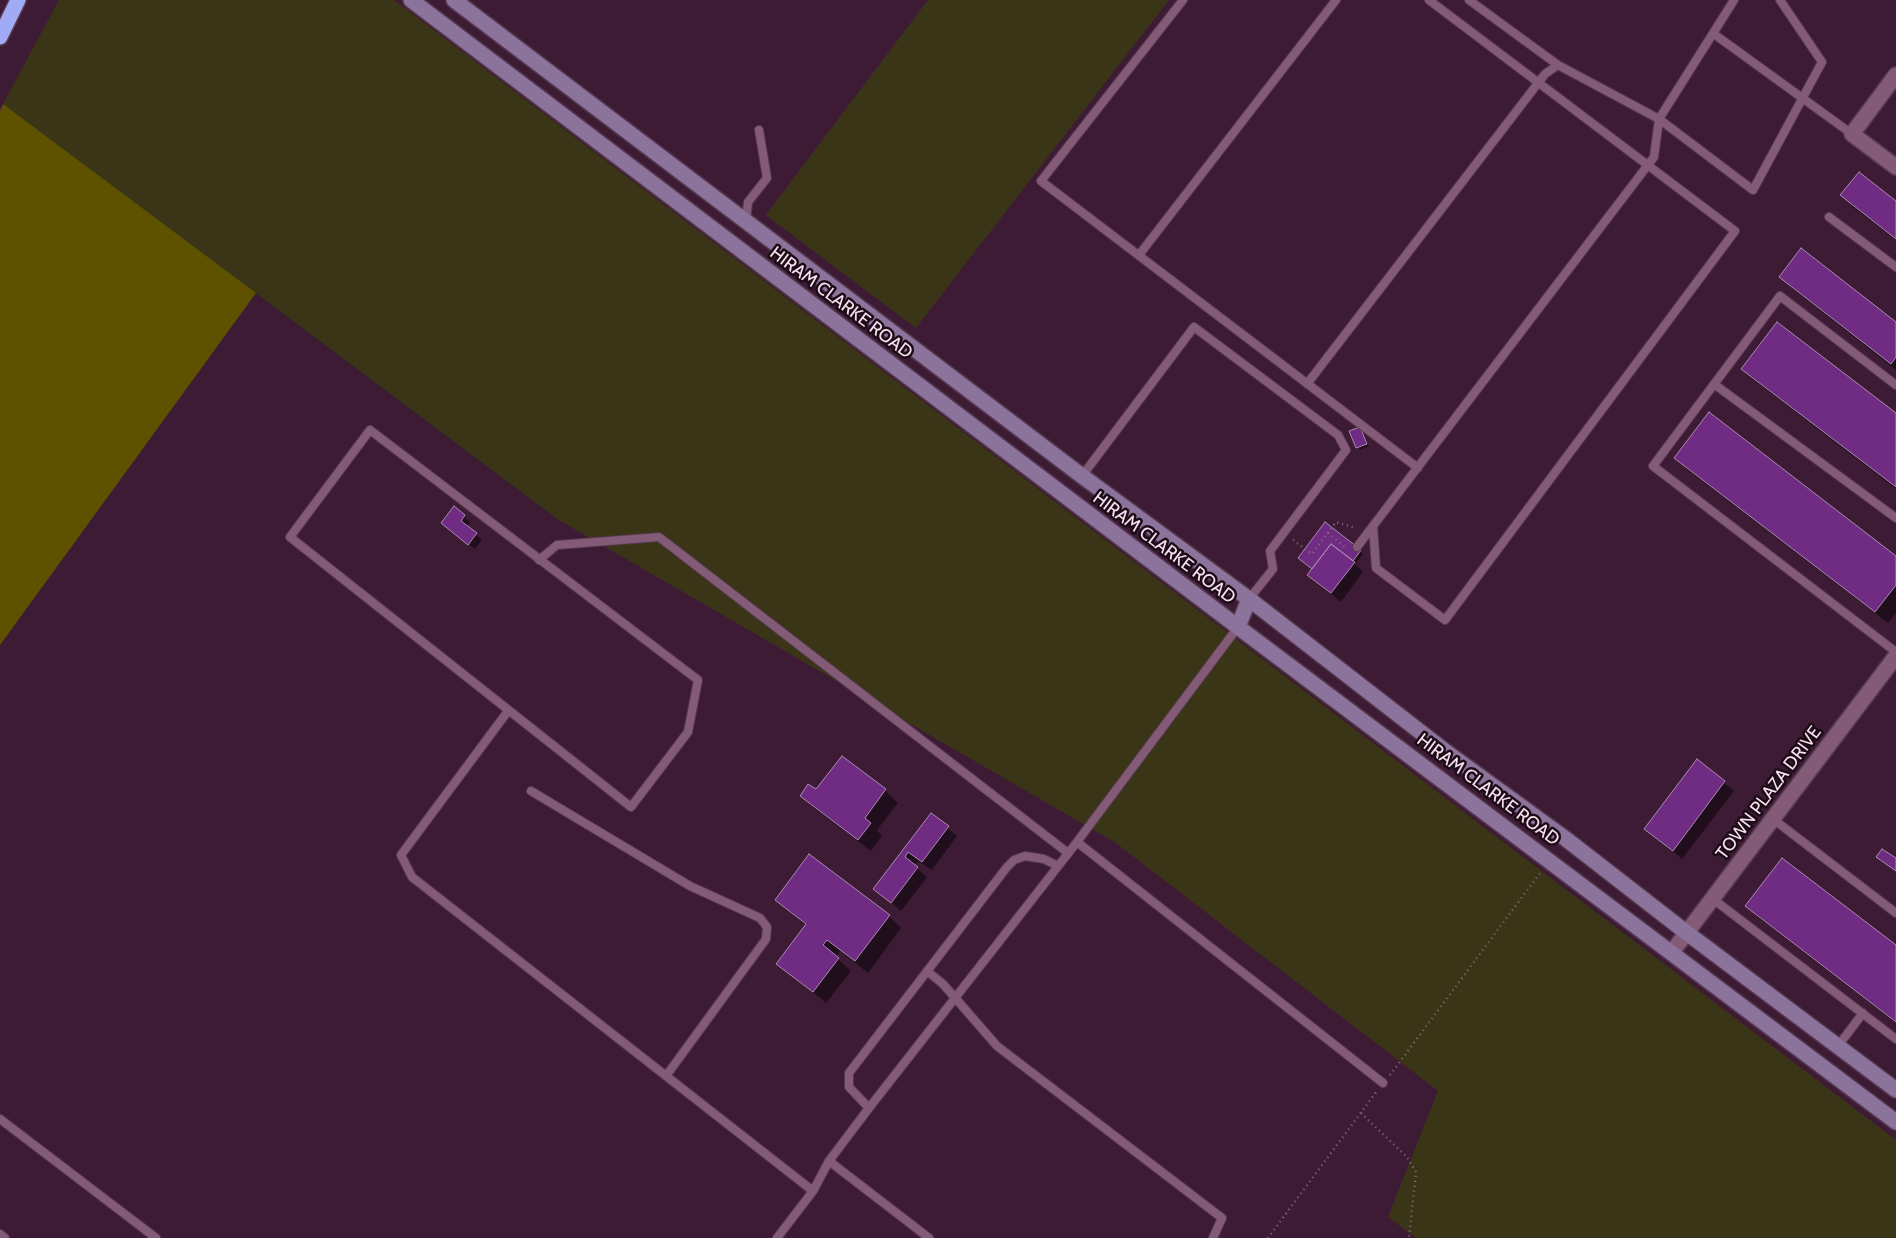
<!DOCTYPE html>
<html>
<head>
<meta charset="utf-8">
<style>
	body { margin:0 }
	canvas { display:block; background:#3e1b34 }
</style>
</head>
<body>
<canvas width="1896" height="1238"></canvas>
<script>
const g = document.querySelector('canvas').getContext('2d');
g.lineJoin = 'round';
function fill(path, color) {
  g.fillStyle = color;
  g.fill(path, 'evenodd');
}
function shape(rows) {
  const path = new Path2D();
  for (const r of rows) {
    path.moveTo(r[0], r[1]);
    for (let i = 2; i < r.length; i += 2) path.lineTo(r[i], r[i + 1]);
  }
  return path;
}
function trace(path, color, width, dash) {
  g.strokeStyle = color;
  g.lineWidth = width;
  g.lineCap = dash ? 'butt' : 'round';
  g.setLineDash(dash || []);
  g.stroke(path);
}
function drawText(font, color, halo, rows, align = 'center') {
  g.font = font + ' Cabin,sans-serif';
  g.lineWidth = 5;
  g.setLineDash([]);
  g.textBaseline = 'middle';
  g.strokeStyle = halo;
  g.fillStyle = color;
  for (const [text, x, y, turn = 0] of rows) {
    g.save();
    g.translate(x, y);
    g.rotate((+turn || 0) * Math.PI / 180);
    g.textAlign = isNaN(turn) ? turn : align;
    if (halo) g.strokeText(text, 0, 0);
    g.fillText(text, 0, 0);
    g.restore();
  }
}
fill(shape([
	[59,0,394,0,1896,1140,1896,1238,1416,1238,1388,1217,1438,1091,1116,843,559,520,3,104],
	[928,0,1169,0,916,328,766,215]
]), '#3b3517');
fill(shape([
	[3,104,256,293,0,645,0,111]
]), '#5e5100');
fill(shape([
	[1842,195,1896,203,1896,240,1854,208],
	[1781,277,1896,323,1896,370,1793,289],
	[1743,369,1896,415,1896,489,1755,381],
	[1359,428,1369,446,1360,450,1351,432],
	[1676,458,1896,557,1896,613,1888,623,1688,470],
	[454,508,470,522,467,527,482,540,475,549,448,529],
	[1325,524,1363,554,1355,564,1363,572,1341,602,1309,575,1314,569],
	[842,757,885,790,898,803,877,830,882,836,871,851,814,808,801,796,816,791],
	[1697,761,1734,791,1682,859,1646,829],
	[931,814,957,836,932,870,918,861,914,865,927,877,901,911,875,889],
	[776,900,889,916,901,928,868,973,840,951,836,957,851,971,826,1003,778,963,806,926],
	[1747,906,1896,947,1896,1023,1759,918]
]), '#0007');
const building = shape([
	[1859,172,1896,201,1896,239,1840,195,1859,172],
	[1801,248,1896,322,1896,357,1891,364,1779,277,1801,248],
	[1777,322,1896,413,1896,487,1741,369,1777,322],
	[1709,412,1896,556,1896,585,1875,612,1674,458,1709,412],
	[1360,427,1367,444,1356,448,1349,431,1360,427],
	[454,506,465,515,461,521,477,533,468,545,441,523,454,506],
	[1325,522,1361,550,1353,561,1331,544,1312,569,1298,558,1325,522],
	[1331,544,1355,562,1331,593,1307,575,1331,544],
	[842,756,886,789,865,818,871,823,858,840,800,796,808,784,816,789,842,756],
	[1697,759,1725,781,1673,851,1644,829,1697,759],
	[931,813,949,826,922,862,908,852,905,857,918,867,891,903,873,889,931,813],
	[1882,849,1896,858,1896,871,1876,857,1882,849],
	[809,854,890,915,855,961,827,940,823,945,839,958,813,992,776,964,806,924,775,900,809,854],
	[1782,858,1896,945,1896,1022,1745,906,1782,858]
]);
fill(building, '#702c83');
trace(building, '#a98bb2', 1);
const lane = shape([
	[1183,0,1041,181,1418,468],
	[1469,0,1558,65,1659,119,1753,190,1822,62,1780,0],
	[1714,34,1852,134],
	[1829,217,1896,267],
	[746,221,748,202,767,178,759,130],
	[1139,255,1336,0],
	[1307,384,1545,74,1558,65],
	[1714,384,1896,518],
	[1896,385,1780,296,1653,466,1896,652],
	[370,430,698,680,688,732,631,807,290,537,370,430],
	[1082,476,1194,327,1338,435,1346,450,1270,551,1273,569,1249,599],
	[1373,526,1376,568,1445,620,1735,231,1429,0],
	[1357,547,1654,157,1659,119,1734,0],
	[539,560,557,545,659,537,1068,853],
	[508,711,401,855,412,877,813,1191],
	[531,791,690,886,760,918,767,927,766,939,666,1076],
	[1773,819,1896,913],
	[1077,842,1383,1083],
	[1713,899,1896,1039],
	[927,971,943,984,997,1046,1222,1218,1213,1238],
	[1838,1046,1863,1013],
	[869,1108,849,1087,849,1073,1007,867,1014,860,1025,856,1044,859,1058,866],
	[0,1119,156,1238],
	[829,1161,929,1238],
	[0,1234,5,1238],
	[777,1238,813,1191,829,1161,869,1108,1077,842,1238,627]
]);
const street = shape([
	[1896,75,1852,134,1896,167],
	[1672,952,1896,656]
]);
const secondary = shape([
	[411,0,1238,627,1896,1122],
	[454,0,1082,476,1249,599,1445,751,1566,839,1687,933,1896,1090],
	[1238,627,1249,599]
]);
const highway = shape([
	[0,37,18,0]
]);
trace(lane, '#56394f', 10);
trace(street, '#56394f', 18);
trace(secondary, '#56394f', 18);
trace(highway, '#56394f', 18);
trace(shape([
	[1328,533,1345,547],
	[1293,540,1312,554,1336,522,1356,528],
	[1390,1075,1540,873],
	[1361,1113,1407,1157,1416,1172,1409,1238],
	[1268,1238,1377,1091]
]), '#87687e', 2.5, [1, 4]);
trace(lane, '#835b77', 8);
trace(street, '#835b77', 15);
trace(secondary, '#8c739c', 15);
trace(highway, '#a1aaf4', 15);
drawText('18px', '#f8e0f0', '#1c0c17', [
	["HIRAM CLARKE ROAD",841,303,37],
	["HIRAM CLARKE ROAD",1164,548,37],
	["HIRAM CLARKE ROAD",1488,790,37],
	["TOWN PLAZA DRIVE",1769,793,-53]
]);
</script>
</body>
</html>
